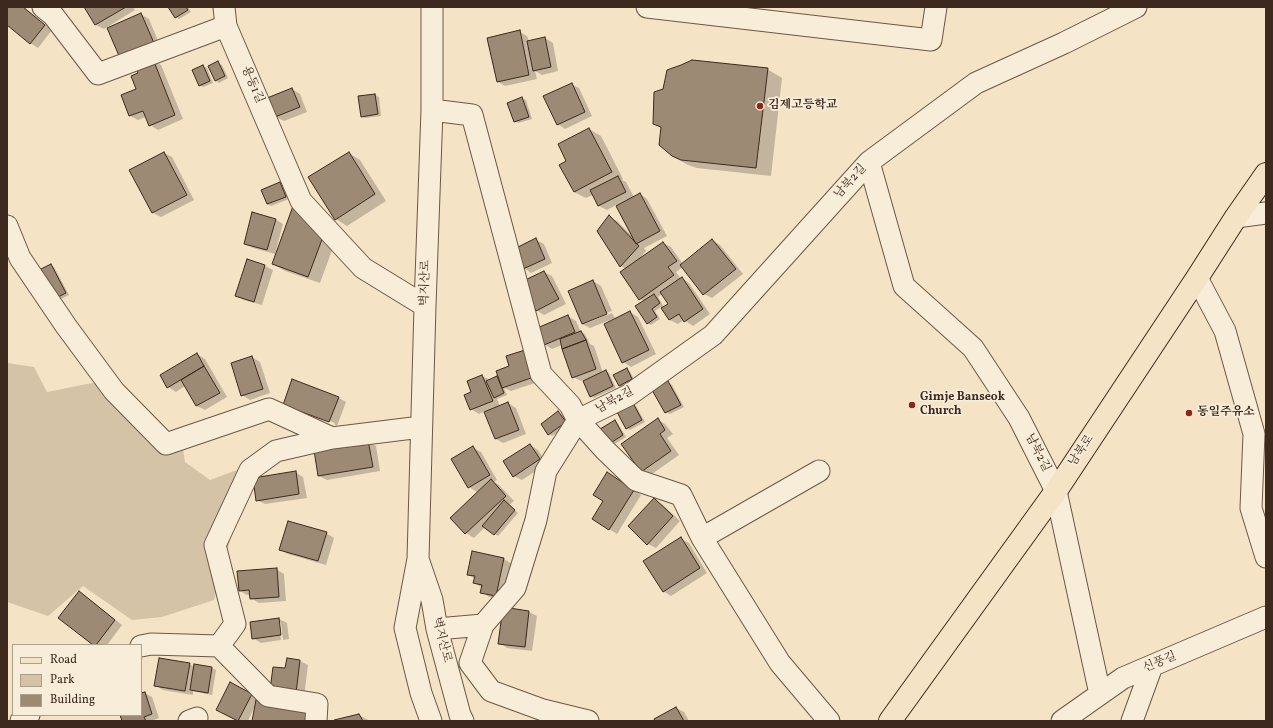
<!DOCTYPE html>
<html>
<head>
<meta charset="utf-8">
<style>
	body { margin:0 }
	#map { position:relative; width:1273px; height:728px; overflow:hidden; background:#f4e3c5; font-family:Vollkorn,serif }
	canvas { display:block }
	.frame { position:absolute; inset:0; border:8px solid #3d291d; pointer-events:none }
	.legend { position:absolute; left:12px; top:644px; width:130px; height:72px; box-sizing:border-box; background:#f8edd9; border:1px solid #ad9f8e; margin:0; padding:5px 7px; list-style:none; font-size:12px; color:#3d291d }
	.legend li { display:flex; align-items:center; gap:8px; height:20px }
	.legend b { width:20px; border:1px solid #ad9f8e }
</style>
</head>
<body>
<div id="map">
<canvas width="1273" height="728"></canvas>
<div class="frame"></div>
<ul class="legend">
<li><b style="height:5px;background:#f4e3c5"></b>Road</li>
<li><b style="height:11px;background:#d5c3a8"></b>Park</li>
<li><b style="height:11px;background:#9c8a74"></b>Building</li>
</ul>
</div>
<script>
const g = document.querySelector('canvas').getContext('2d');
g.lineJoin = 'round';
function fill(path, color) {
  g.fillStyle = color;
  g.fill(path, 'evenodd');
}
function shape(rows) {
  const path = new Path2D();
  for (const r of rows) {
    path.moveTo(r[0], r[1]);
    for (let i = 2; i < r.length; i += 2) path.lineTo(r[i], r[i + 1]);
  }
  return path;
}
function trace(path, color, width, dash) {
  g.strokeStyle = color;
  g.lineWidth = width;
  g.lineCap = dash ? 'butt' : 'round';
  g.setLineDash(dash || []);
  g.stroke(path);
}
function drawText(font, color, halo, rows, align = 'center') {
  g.font = font + ' Vollkorn,"Noto Serif KR",serif';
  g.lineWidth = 3.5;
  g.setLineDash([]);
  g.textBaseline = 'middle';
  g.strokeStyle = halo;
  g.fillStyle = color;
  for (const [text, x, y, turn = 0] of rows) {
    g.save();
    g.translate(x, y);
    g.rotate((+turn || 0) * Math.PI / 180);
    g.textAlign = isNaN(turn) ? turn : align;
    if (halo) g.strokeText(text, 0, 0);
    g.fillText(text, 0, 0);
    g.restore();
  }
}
fill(shape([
	[7,363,34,367,47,392,97,382,125,416,152,445,183,448,185,462,210,480,242,468,230,541,214,600,162,617,132,620,83,586,48,616,7,602]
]), '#d5c3a8');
fill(shape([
	[7,7,24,7,52,30,38,48,30,43,7,24],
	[85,7,133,7,135,10,104,29,96,25],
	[170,7,188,7,191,12,179,19,175,17],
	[141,14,149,19,161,48,129,62],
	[520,32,527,36,529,41,545,38,553,43,558,71,542,75,535,71,537,79,505,86,497,81],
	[153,60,161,65,183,119,158,130,150,125,146,117,138,120,130,116,122,96,137,90,139,74],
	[218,63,222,65,228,78,219,83,216,81],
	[203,66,207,68,213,83,203,87,199,85],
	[767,69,782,78,771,176,697,168,688,165,672,156,662,128,654,124],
	[571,84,579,88,592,116,565,129,558,124],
	[292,89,300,94,307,112,284,121,276,117],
	[375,95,379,97,381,116,365,118,362,116,359,97],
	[522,98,526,100,532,119,518,123,515,121],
	[589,129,601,136,623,179,622,180,626,182,634,197,640,194,647,199,667,236,644,248,646,251,640,258,641,259,663,243,671,247,683,264,712,240,720,245,743,274,712,298,704,294,683,267,676,272,681,279,682,278,689,283,710,314,693,326,684,320,678,324,670,320,661,307,655,311,660,319,651,325,647,323,644,301,640,299,621,272,626,269,621,266,609,217,617,221,633,237,616,205,607,210,599,206,593,195,586,198,574,192,568,161],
	[662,294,669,304,664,307,658,297],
	[164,153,172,157,194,200,161,217,153,213,131,170],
	[349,153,360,160,386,201,347,226,336,219],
	[280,183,284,185,289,199,271,206,267,204],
	[294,207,335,242,320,283,285,271,273,264],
	[275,219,283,224,275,254,253,248,245,244],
	[536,240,544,244,552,263,531,273,524,268],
	[248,260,265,266,273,270,262,305,244,300,236,295],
	[51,265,54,267,69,295,59,300],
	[544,272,552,276,566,304,544,315,536,310],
	[593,281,601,286,612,311,586,321,586,323,612,313,615,318,590,328,582,324],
	[630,312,638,317,656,354,631,367,623,362],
	[568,316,576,321,581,332,585,334,590,344,594,346,603,373,606,371,609,373,616,388,594,398,591,396,584,380,581,381,573,377,562,345,552,349,544,344],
	[197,354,205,359,227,397,205,410,197,406,185,386,176,392,168,387],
	[252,357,260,362,270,393,250,400,242,395],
	[511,367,541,381,511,391,504,388,507,395,497,399,500,406,508,403,516,408,526,434,503,443,496,439,485,411,479,414,471,409,472,392,482,376,490,380,497,378,500,380],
	[627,369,630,372,635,381,623,388,619,386],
	[668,383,672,385,684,407,670,414,666,412],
	[339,398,346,402,337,426,334,424,335,423,291,407],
	[633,404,636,406,645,422,630,430,627,428],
	[558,413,562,415,569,425,552,436,549,434],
	[658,420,665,424,673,434,667,438,679,455,649,476,642,471],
	[615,421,618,424,626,437,613,445,609,443],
	[368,441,376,446,380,471,327,480,319,476,315,451],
	[530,445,538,450,547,464,522,480,514,476],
	[473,448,481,452,497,480,494,482,499,485,514,501,509,505,518,513,498,536,485,527,474,538,466,533,481,489,477,492,469,487],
	[295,472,303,477,307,498,265,504,257,500],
	[615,478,641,495,617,534,609,529,604,501],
	[654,499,662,504,680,521,656,548,648,544],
	[326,533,334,538,326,565,288,554,280,549],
	[681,539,689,543,707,573,671,596,663,591],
	[473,552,504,559,512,564,504,600,489,597,482,592,483,588,474,583,475,579,468,574],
	[276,569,284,574,286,601,259,603,251,598,251,595,247,595,240,591],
	[87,597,122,625,107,645,95,645],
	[529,612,537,616,532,651,507,648,500,643],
	[279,619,287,623,289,639,283,640,281,623,279,623,281,640,261,643,253,638],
	[288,659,300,661,308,665,304,697,279,694],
	[189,664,195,667,195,665,212,668,216,670,212,695,193,691,193,695,163,690,155,685],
	[145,693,152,697,159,718,151,721,123,721,121,715,141,715,141,694],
	[251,695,259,699,253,721,254,708,248,721,238,721,225,714],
	[676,708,684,712,689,721,656,721],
	[359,715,370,721,335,721],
	[543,717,547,721,531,721]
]), '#0003');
const building = shape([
	[7,7,23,7,45,25,30,44,7,25,7,7],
	[84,7,126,7,95,25,84,7],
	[168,7,186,7,188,10,175,18,168,7],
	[141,13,154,43,120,58,107,28,141,13],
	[520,30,529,75,497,82,487,38,520,30],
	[545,37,551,67,533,71,527,41,545,37],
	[153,59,175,115,149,126,143,111,129,116,121,95,136,89,131,76,138,73,135,67,153,59],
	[692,60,768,68,756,168,681,160,672,156,659,145,661,127,653,124,654,92,663,89,667,70,681,65,692,60],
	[218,61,225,76,215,81,208,66,218,61],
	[203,65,210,81,199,86,192,70,203,65],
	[572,83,585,112,557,125,543,96,572,83],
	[292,88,300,107,275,117,267,98,292,88],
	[375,94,378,114,361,117,358,96,375,94],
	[522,97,529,117,514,122,507,103,522,97],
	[589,128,612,172,574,192,559,165,566,161,558,144,589,128],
	[164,152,187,195,152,213,129,170,164,152],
	[349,152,375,194,335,220,308,177,349,152],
	[618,176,626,192,598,206,590,190,618,176],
	[280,182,286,197,267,204,261,190,280,182],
	[640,193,660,231,636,244,616,206,640,193],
	[293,206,324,234,308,277,272,264,293,206],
	[252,212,276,219,267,250,244,244,252,212],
	[609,215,639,246,620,267,597,231,609,215],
	[536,238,545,259,523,269,514,249,536,238],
	[712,239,736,269,703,295,680,265,712,239],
	[663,242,677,261,668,267,674,275,639,300,620,272,663,242],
	[247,259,265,265,254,302,235,296,247,259],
	[51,264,66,293,54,299,39,270,51,264],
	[544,271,559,299,536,311,521,282,544,271],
	[682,277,703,309,684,322,679,314,669,320,661,308,668,304,660,292,682,277],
	[593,280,607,314,582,324,568,291,593,280],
	[654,294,660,303,652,309,657,317,647,324,635,306,654,294],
	[630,311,649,350,622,363,604,324,630,311],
	[568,315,575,332,544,345,537,328,568,315],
	[581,331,586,340,562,349,560,339,581,331],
	[586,340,596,369,572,378,562,349,586,340],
	[525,350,534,377,502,388,496,371,509,366,506,356,525,350],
	[197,353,204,366,167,388,160,375,197,353],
	[252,356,263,389,241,396,231,363,252,356],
	[204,366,220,393,196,406,181,380,204,366],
	[627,368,632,379,619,386,613,375,627,368],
	[606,370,613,386,590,397,583,381,606,370],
	[482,375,493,401,470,410,464,395,471,392,467,381,482,375],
	[497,376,504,393,494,398,486,381,497,376],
	[292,379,339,397,329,422,283,405,292,379],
	[668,381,681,405,665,413,652,390,668,381],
	[508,402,519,430,495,439,484,412,508,402],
	[633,403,642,420,626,429,617,412,633,403],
	[558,411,566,422,548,435,541,424,558,411],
	[658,418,665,430,660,434,671,451,641,472,621,444,658,418],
	[615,420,623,435,609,444,600,429,615,420],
	[368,440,373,467,318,476,314,450,368,440],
	[530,444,540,459,513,477,503,461,530,444],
	[473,446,490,475,468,488,451,459,473,446],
	[296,471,299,494,256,501,253,478,296,471],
	[607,472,634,490,609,530,592,519,603,501,593,495,607,472],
	[491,479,506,496,465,534,450,518,491,479],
	[654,498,673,516,647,545,628,526,654,498],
	[504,500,515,510,494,535,482,526,504,500],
	[288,521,327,532,318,561,279,550,288,521],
	[681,537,700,568,663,592,643,561,681,537],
	[472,551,504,558,496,596,480,593,482,585,473,583,475,576,467,575,472,551],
	[277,568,279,597,250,599,249,590,239,591,237,571,277,568],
	[79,591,115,620,96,645,93,645,58,618,79,591],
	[503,607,529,611,525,647,498,644,503,607],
	[279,618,281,635,252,639,250,622,279,618],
	[159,658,190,663,185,691,154,686,159,658],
	[287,658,300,660,296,693,270,690,273,667,285,668,287,658],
	[194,664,212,667,208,693,190,690,194,664],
	[230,682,252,694,238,721,216,710,230,682],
	[145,692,152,714,144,717,146,721,122,721,120,715,141,715,141,693,145,692],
	[256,700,310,710,308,721,252,721,256,700],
	[676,707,684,721,655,721,654,719,676,707],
	[359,714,363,721,334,721,334,720,359,714]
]);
fill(building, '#9c8a74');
trace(building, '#3d291d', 1);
const minor = shape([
	[43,7,53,15,98,74,226,26,301,201,363,268,425,306],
	[224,7,226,26],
	[647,7,931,40,936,7],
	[432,110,472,115,541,374,570,405,578,420,605,450,636,480,681,495,702,538,780,663,829,721],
	[869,162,976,83,1064,43,1136,7],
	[1236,217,1266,213],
	[7,226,20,258,66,326,114,391,166,444,269,409,332,438],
	[1197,278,1225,331,1254,434,1251,508,1266,557],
	[702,538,819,471],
	[418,559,432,600,437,629,460,715,463,721],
	[483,625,470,663,491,691,543,710,588,721],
	[437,629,483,625,515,588,536,520,546,471,578,420,629,395,713,335,869,162,904,286,973,348,1019,418,1056,491,1100,694],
	[141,646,151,644,219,646,268,696,317,704,316,721],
	[219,646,235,624,215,545,250,470,276,451,332,438,421,427],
	[21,721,29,715],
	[189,721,197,718],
	[431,721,421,693,405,628,418,559,425,306,432,110,432,7],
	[1062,721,1123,678,1266,617],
	[1132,721,1152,666]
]);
const major = shape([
	[890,721,1056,491,1197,278,1236,217,1266,174]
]);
trace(minor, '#6b5847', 23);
trace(major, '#3d291d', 24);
trace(minor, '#f8edd9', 21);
trace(major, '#f4e3c5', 22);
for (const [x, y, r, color] of [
	[760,106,4,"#8f2418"],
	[912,405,4,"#8f2418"],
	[1189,413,4,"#8f2418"]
]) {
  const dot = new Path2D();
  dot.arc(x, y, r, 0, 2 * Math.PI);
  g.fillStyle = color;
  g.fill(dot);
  trace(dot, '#f8edd9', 1.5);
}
drawText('12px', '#3d291d', '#f8edd9', [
	["용동1길",252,85,67],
	["남북2길",851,182,-48],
	["벽지산로",426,283,-88],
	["남북2길",615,401,-29],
	["남북로",1082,451,-56],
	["남북2길",1037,453,63],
	["벽지산로",441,640,76],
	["신풍길",1160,663,-23]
]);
drawText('bold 12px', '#3d291d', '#f8edd9', [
	["김제고등학교",768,106],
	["Gimje Banseok",920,398],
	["Church",920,412],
	["동일주유소",1197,413]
], 'left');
</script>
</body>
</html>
